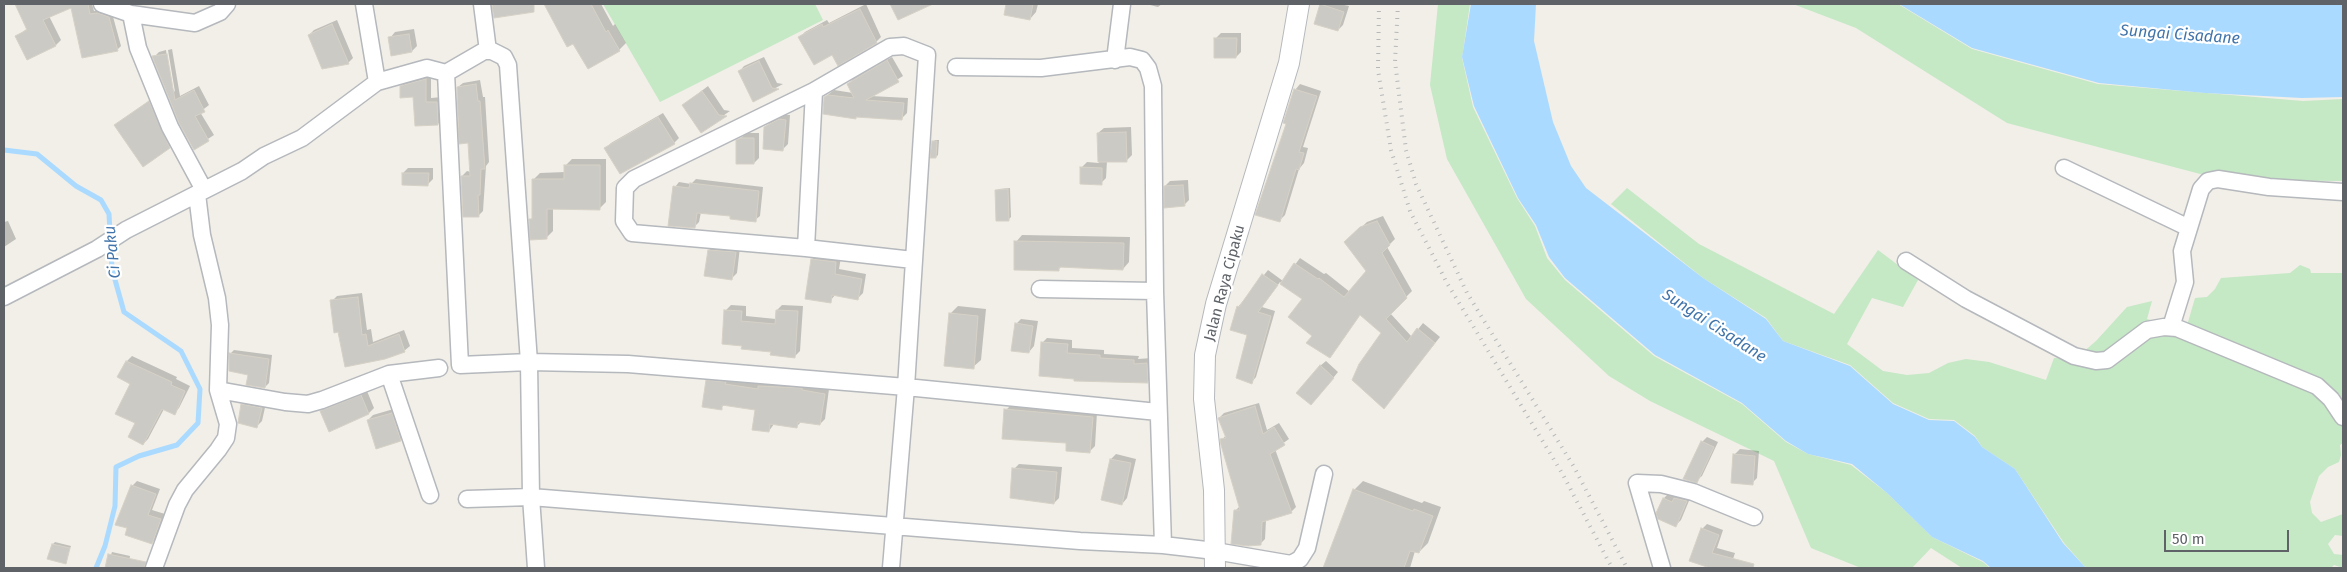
<!DOCTYPE html>
<html>
<head>
<meta charset="utf-8">
<style>
	body { margin:0 }
	#map { position:relative; width:2347px; height:572px; overflow:hidden; background:#f1efe8; font-family:"Fira Sans",sans-serif }
	canvas { display:block }
	.frame { position:absolute; inset:0; border:5px solid #5f6368; pointer-events:none }
	.scale { position:absolute; left:2164px; top:530px; width:125px; height:22px; box-sizing:border-box; border:2px solid #5f6368; border-top:0; padding-left:6px; font-size:15px; line-height:18px; white-space:nowrap; color:#5f6368; -webkit-text-stroke:4px #fff; paint-order:stroke }
</style>
</head>
<body>
<div id="map">
<canvas width="2347" height="572"></canvas>
<div class="frame"></div>
<div class="scale">50 m</div>
</div>
<script>
const g = document.querySelector('canvas').getContext('2d');
g.lineJoin = 'round';
function fill(path, color) {
  g.fillStyle = color;
  g.fill(path, 'evenodd');
}
function shape(rows) {
  const path = new Path2D();
  for (const r of rows) {
    path.moveTo(r[0], r[1]);
    for (let i = 2; i < r.length; i += 2) path.lineTo(r[i], r[i + 1]);
  }
  return path;
}
function trace(path, color, width, dash) {
  g.strokeStyle = color;
  g.lineWidth = width;
  g.lineCap = dash ? 'butt' : 'round';
  g.setLineDash(dash || []);
  g.stroke(path);
}
function drawText(font, color, halo, rows, align = 'center') {
  g.font = font + ' "Fira Sans",sans-serif';
  g.lineWidth = 4.5;
  g.setLineDash([]);
  g.textBaseline = 'middle';
  g.strokeStyle = halo;
  g.fillStyle = color;
  for (const [text, x, y, turn = 0] of rows) {
    g.save();
    g.translate(x, y);
    g.rotate((+turn || 0) * Math.PI / 180);
    g.textAlign = isNaN(turn) ? turn : align;
    if (halo) g.strokeText(text, 0, 0);
    g.fillText(text, 0, 0);
    g.restore();
  }
}
fill(shape([
	[603,4,815,4,823,20,660,102],
	[1438,4,1470,4,1462,58,1473,107,1517,198,1535,226,1547,258,1565,280,1654,356,1742,404,1786,442,1808,454,1851,465,1887,493,1932,537,1983,562,1990,568,1962,568,1931,548,1912,568,1861,568,1811,548,1774,461,1650,401,1609,376,1526,299,1447,159,1430,85],
	[1793,4,1898,4,1972,49,2098,84,2303,101,2343,99,2343,181,2223,180,2007,123,1856,28],
	[1627,188,1699,244,1834,314,1878,250,1918,280,1903,307,1872,298,1847,344,1883,371,1907,375,1929,373,1948,363,1966,359,1989,362,2046,380,2054,358,2075,359,2096,341,2127,307,2152,301,2147,319,2186,329,2195,298,2207,297,2215,289,2221,278,2290,273,2300,265,2310,269,2311,273,2343,273,2343,443,2340,445,2341,455,2339,462,2328,467,2319,476,2310,502,2312,513,2321,522,2343,514,2343,536,2335,535,2328,544,2334,554,2343,555,2343,568,2334,565,2331,568,2086,568,2064,543,2015,469,1982,447,1975,436,1954,420,1929,419,1893,403,1850,365,1783,341,1766,318,1703,278,1611,204]
]), '#c5e8c5');
fill(shape([
	[1471,4,1536,4,1534,41,1553,122,1571,166,1586,188,1703,278,1766,319,1783,341,1850,366,1893,404,1929,420,1954,421,1975,437,1982,447,2015,469,2063,543,2086,568,1991,568,1983,561,1932,537,1887,493,1852,464,1808,454,1786,441,1742,403,1655,355,1565,278,1549,257,1536,225,1518,198,1474,106,1462,57],
	[1899,4,2343,4,2343,97,2302,98,2205,93,2099,83,1972,48]
]), '#aadaff');
fill(shape([
	[17,4,65,4,66,6,49,16,61,40,56,45,28,58,17,36,28,28],
	[71,4,92,4,94,11,102,10,112,13,121,46,117,50,83,57],
	[546,4,601,4,613,26,615,24,626,43,619,50,574,42,568,45],
	[866,4,881,37,876,42,833,54,800,37,805,32,827,20,829,23],
	[1008,4,1038,4,1036,12,1030,19,1006,14],
	[1146,4,1162,4,1158,7],
	[1322,4,1340,4,1349,6,1343,25,1338,30],
	[337,20,353,58,348,63,309,35,314,30],
	[414,29,417,46,412,51,390,38,395,32],
	[1221,33,1241,33,1241,52,1236,57,1216,38],
	[172,49,180,96,199,86,209,105,200,112,214,135,194,148,154,57,159,52,166,50,171,87,175,92,168,50],
	[764,57,777,83,783,84,753,100,739,72,744,66],
	[892,57,903,76,871,96,908,98,907,113,902,118,825,97,834,90,853,93,848,84,853,79],
	[431,74,431,98,442,97,443,118,438,124,414,96,401,86,407,81],
	[480,80,483,97,485,97,489,162,486,166,483,211,478,216,462,176,467,171,471,172,469,142,458,87,463,83],
	[1300,84,1321,91,1303,147,1308,148,1304,163,1299,169,1285,215,1280,220,1287,123,1295,90],
	[708,86,724,110,730,111,701,131,683,105],
	[157,95,177,139,169,147,116,125],
	[663,113,679,138,674,143,606,148,611,143],
	[785,115,790,115,788,144,783,149,765,127,771,122],
	[1131,127,1132,155,1127,160,1107,161,1106,178,1101,183,1081,168,1087,162,1099,163,1098,133,1104,128],
	[747,133,759,133,759,158,754,163,737,141],
	[935,140,939,140,938,155,936,157,933,142],
	[572,159,606,159,606,202,599,209,553,208,553,231,546,238,530,220,534,216,533,180,540,173,565,172,565,166],
	[408,168,433,168,433,179,428,184,403,173],
	[696,179,763,187,760,216,755,220,732,215,701,212,699,222,694,227,675,187,679,182,691,184],
	[1188,180,1189,200,1184,205,1165,186,1170,181],
	[1010,188,1011,217,1009,219,996,191,999,189],
	[1383,216,1395,239,1387,247,1412,291,1390,313,1412,337,1423,323,1440,337,1389,401,1383,333,1361,314,1314,335,1303,298,1280,282,1262,307,1275,311,1256,377,1252,382,1248,334,1238,307,1268,270,1283,281,1300,258,1324,274,1326,273,1350,292,1367,271,1346,242,1367,222],
	[8,221,16,239,4,247,4,222],
	[1022,235,1130,237,1129,262,1123,269,1062,266,1058,270,1016,242],
	[714,245,740,247,737,273,732,278,709,250],
	[817,254,841,257,839,269,866,274,863,293,858,298,836,294,830,301,812,259],
	[362,293,367,330,371,329,373,342,404,330,410,346,404,351,346,365,332,301,337,296],
	[731,305,746,306,746,316,776,319,777,310,782,305,803,306,800,351,795,356,772,350,725,311],
	[958,306,986,309,981,360,973,367,950,314],
	[1021,319,1038,321,1034,346,1029,352,1016,324],
	[1047,338,1072,340,1072,348,1104,350,1104,354,1139,356,1138,359,1152,358,1152,377,1147,382,1075,378,1042,343],
	[234,350,272,355,269,383,265,387,230,354],
	[132,356,177,377,176,379,190,386,179,408,174,413,164,409,148,439,143,444,127,361],
	[1326,361,1338,372,1316,399,1320,366],
	[712,376,761,384,765,381,829,389,825,419,820,424,802,421,797,426,774,424,769,431,756,409,725,404,721,408,707,381],
	[367,391,374,408,369,413,329,430,321,411,326,406],
	[247,400,266,403,262,421,257,426,242,405],
	[1259,403,1267,430,1279,423,1289,439,1275,449,1296,507,1291,512,1266,520,1265,539,1260,544,1235,511,1240,506,1222,440,1226,435,1219,418,1224,413],
	[1011,405,1097,412,1095,446,1090,451,1068,442,1006,410],
	[397,408,405,435,400,440,368,420,373,415],
	[1707,437,1718,442,1702,476,1696,481,1702,442],
	[1740,449,1759,451,1757,478,1752,483,1734,455],
	[1116,454,1136,459,1127,498,1122,504,1111,459],
	[1019,464,1062,467,1059,498,1054,503,1014,469],
	[137,481,160,489,152,510,165,514,156,538,152,543,132,486],
	[1363,481,1422,503,1424,501,1441,507,1428,543,1419,552,1415,551,1410,568,1325,568,1354,490],
	[1669,493,1677,497,1680,493,1691,496,1681,520,1676,525,1664,498],
	[1707,524,1723,530,1717,548,1735,553,1730,568,1712,568,1702,529],
	[55,542,71,546,65,562,53,544],
	[112,552,130,556,128,568,107,566]
]), '#0003');
trace(shape([
	[4,150,37,154,76,186,101,200,109,214,112,269,124,312,181,351,200,389,198,423,177,445,139,456,116,467,115,506,105,546,96,568]
]), '#aadaff', 5);
const building = shape([
	[15,4,88,4,90,14,98,13,109,17,118,51,82,58,71,8,43,20,56,46,27,60,15,36,27,30,15,4],
	[492,4,534,4,534,12,494,18,492,4],
	[544,4,591,4,606,32,608,30,620,51,588,69,573,44,567,47,544,4],
	[890,4,933,4,898,20,890,4],
	[1006,4,1033,4,1030,20,1004,15,1006,4],
	[1320,4,1344,12,1338,31,1314,24,1320,4],
	[860,9,877,43,838,66,832,55,814,65,798,37,822,24,823,27,860,9],
	[332,24,349,64,322,69,308,35,332,24],
	[409,34,412,52,391,56,388,37,409,34],
	[1214,38,1237,38,1236,58,1214,58,1214,38],
	[167,54,175,100,194,90,205,112,195,116,209,141,194,150,179,123,152,56,167,54],
	[887,60,899,82,866,100,904,103,902,120,856,117,856,119,823,114,824,97,828,95,854,98,847,84,887,60],
	[759,61,772,88,779,89,753,102,738,71,759,61],
	[426,79,426,102,437,102,438,125,415,126,413,97,400,98,400,86,426,79],
	[476,84,478,101,480,101,485,169,481,169,480,195,478,195,479,217,463,217,461,176,470,176,468,143,459,144,457,87,476,84],
	[1294,89,1317,96,1299,152,1304,153,1299,170,1296,169,1280,222,1255,215,1286,124,1283,123,1294,89],
	[702,91,719,115,727,116,701,133,682,105,702,91],
	[149,101,170,148,143,167,114,125,149,101],
	[658,117,675,144,620,174,604,148,658,117],
	[779,119,786,120,783,151,763,149,764,127,779,119],
	[1126,132,1127,162,1098,162,1097,133,1126,132],
	[741,138,754,138,754,164,736,164,736,140,741,138],
	[932,141,937,141,936,158,930,158,932,141],
	[564,165,600,165,600,210,547,209,547,239,530,240,529,219,532,219,532,179,564,179,564,165],
	[1080,167,1102,168,1102,185,1080,184,1080,167],
	[402,173,429,173,428,186,402,185,402,173],
	[690,183,759,191,756,222,730,219,730,216,697,213,695,228,668,226,673,186,689,188,690,183],
	[1183,185,1185,206,1164,208,1164,186,1183,185],
	[1008,189,1009,221,996,221,995,190,1008,189],
	[1377,221,1390,245,1382,253,1407,298,1386,319,1407,342,1417,328,1435,343,1384,409,1352,380,1359,364,1381,333,1360,315,1330,358,1306,343,1312,336,1288,317,1302,299,1280,284,1294,263,1318,279,1319,278,1344,297,1366,271,1344,242,1360,227,1377,221],
	[1014,241,1124,243,1123,270,1059,267,1059,271,1014,270,1014,241],
	[708,250,736,252,732,280,704,276,708,250],
	[811,259,836,262,835,274,862,279,858,300,832,295,831,303,805,299,811,259],
	[1262,274,1278,285,1258,312,1271,316,1252,384,1236,378,1247,335,1230,330,1237,306,1239,307,1262,274],
	[358,297,362,335,366,334,368,346,399,334,405,352,385,359,345,367,338,332,334,333,330,300,358,297],
	[724,310,742,311,741,321,775,324,776,310,798,311,795,358,770,355,771,352,741,349,742,346,722,344,724,310],
	[949,313,978,316,974,369,944,366,949,313],
	[1015,323,1033,326,1029,353,1011,351,1015,323],
	[1041,342,1068,344,1067,353,1100,355,1100,358,1134,360,1134,364,1147,363,1148,383,1074,381,1074,379,1039,376,1041,342],
	[229,353,269,359,265,388,246,385,248,375,229,371,229,353],
	[126,361,172,382,171,385,185,391,175,415,162,409,143,445,128,437,135,423,115,414,130,384,117,377,126,361],
	[1320,365,1334,378,1311,405,1296,393,1320,365],
	[706,380,726,382,725,384,758,389,758,386,802,388,802,390,825,394,820,425,798,422,797,428,770,424,769,432,752,430,755,410,722,405,722,410,702,407,706,380],
	[361,395,369,414,329,432,320,411,361,395],
	[241,404,262,408,257,428,238,423,241,404],
	[1255,406,1263,434,1274,427,1285,445,1270,454,1292,513,1262,522,1261,545,1248,546,1231,544,1234,510,1240,510,1221,445,1220,439,1226,438,1218,418,1255,406],
	[1004,409,1093,417,1090,453,1066,451,1066,443,1002,439,1004,409],
	[392,413,401,441,376,449,367,420,392,413],
	[1701,441,1714,447,1697,483,1683,479,1701,441],
	[1733,454,1755,456,1753,485,1731,483,1733,454],
	[1110,459,1131,463,1122,505,1101,500,1110,459],
	[1012,468,1057,472,1054,504,1010,498,1012,468],
	[131,485,156,494,148,515,161,519,152,544,125,535,127,528,115,525,131,485],
	[1353,489,1413,511,1414,509,1433,516,1419,553,1410,551,1404,568,1323,568,1353,489],
	[1663,498,1672,502,1674,498,1687,501,1676,527,1658,519,1656,513,1663,498],
	[1701,528,1719,535,1712,553,1754,564,1753,568,1710,568,1689,561,1701,528],
	[52,544,70,548,66,564,47,559,52,544],
	[108,554,146,562,144,568,105,568,108,554]
]);
fill(building, '#cccac5');
trace(building, '#d6d1c6', 1);
const minor = shape([
	[102,4,131,14,195,23,220,12,227,4],
	[364,4,377,82],
	[482,4,488,51],
	[131,14,138,48,170,127,204,190],
	[1115,60,1122,4],
	[956,67,1041,68,1130,57,1142,60,1148,68,1153,86,1155,291,1163,545],
	[446,73,460,365,529,362,628,364,906,387,1158,412],
	[2064,168,2189,228],
	[806,248,814,91],
	[1906,261,1966,299,2074,356,2096,361,2107,360,2147,330,2164,327,2177,328,2317,386,2331,399,2343,417],
	[1040,289,1155,291],
	[4,297,97,249,126,230,242,171,264,156,302,138,377,82,427,68,446,73,484,51,492,51,504,57,508,65,529,362,531,497,536,568],
	[2171,327,2185,282,2182,251,2201,189,2208,181,2218,179,2269,187,2343,192],
	[389,374,430,495],
	[218,390,285,402,308,404,322,400,389,374,439,368],
	[467,499,531,497,1080,541,1163,545,1215,551,1291,564,1300,559,1307,548,1324,474],
	[154,568,177,505,185,490,218,450,226,438,228,424,218,390,220,325,217,298,202,235,197,194],
	[891,568,906,387,927,55,904,46,890,47,814,91,634,179,625,188,624,221,632,233,806,248,913,260],
	[1662,568,1637,483,1661,484,1693,492,1754,517]
]);
const tertiary = shape([
	[1215,568,1214,490,1204,399,1205,355,1216,304,1289,63,1299,4]
]);
trace(minor, '#b5b8bc', 19);
trace(tertiary, '#b5b8bc', 22);
trace(minor, '#fff', 16);
trace(tertiary, '#fff', 20);
trace(shape([
	[1379,4,1378,70,1391,150,1410,211,1447,283,1562,473,1612,568],
	[1398,4,1395,62,1406,150,1416,184,1467,293,1574,467,1627,568]
]), '#b6b7b8', 4, [1, 6]);
drawText('15px', '#5f6368', '#fff', [
	["Jalan Raya Cipaku",1225,283,-75]
]);
drawText('italic 16px', '#4174aa', '#fff', [
	["Sungai Cisadane",2180,35,4],
	["Ci Paku",113,252,-96],
	["Sungai Cisadane",1714,326,33]
]);
</script>
</body>
</html>
